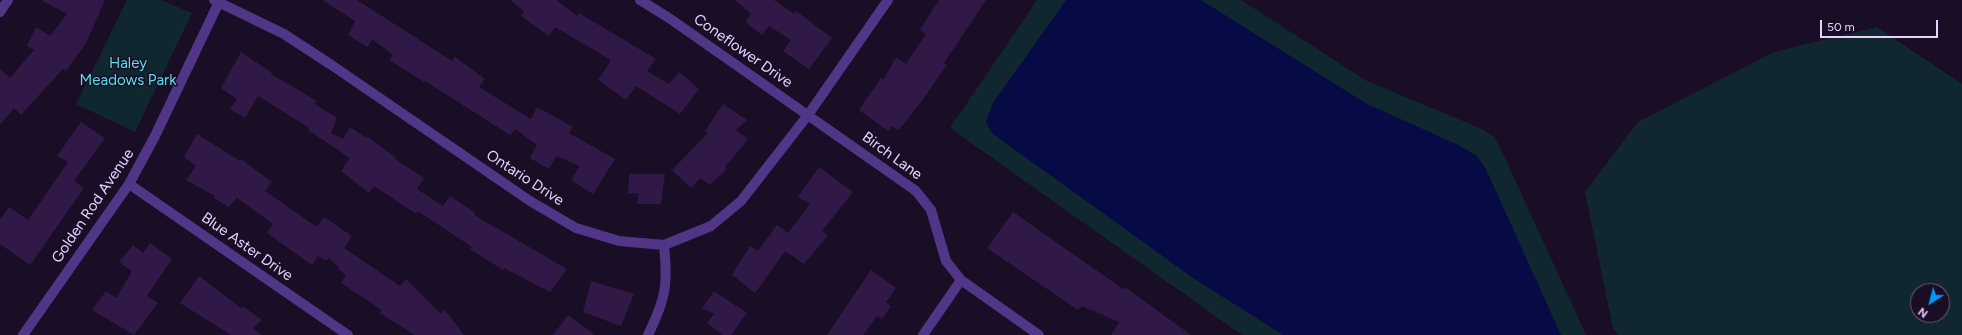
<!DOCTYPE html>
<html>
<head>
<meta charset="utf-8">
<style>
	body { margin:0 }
	#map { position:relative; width:1962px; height:335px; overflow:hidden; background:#190e25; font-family:Figtree,sans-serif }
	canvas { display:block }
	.north { position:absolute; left:1910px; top:283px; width:40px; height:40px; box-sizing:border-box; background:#190e25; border:1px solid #6b5c7c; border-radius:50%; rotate:216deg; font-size:11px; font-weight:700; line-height:16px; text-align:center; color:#e5d2ff }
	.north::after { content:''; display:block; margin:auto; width:14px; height:18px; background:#0098fd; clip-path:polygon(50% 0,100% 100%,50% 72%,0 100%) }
	.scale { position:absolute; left:1820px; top:20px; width:118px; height:18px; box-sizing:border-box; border:2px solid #e5d2ff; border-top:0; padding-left:5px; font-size:12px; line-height:14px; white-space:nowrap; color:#e5d2ff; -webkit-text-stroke:3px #190e25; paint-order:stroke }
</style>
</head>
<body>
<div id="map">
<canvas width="1962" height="335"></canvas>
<div class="north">N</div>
<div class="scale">50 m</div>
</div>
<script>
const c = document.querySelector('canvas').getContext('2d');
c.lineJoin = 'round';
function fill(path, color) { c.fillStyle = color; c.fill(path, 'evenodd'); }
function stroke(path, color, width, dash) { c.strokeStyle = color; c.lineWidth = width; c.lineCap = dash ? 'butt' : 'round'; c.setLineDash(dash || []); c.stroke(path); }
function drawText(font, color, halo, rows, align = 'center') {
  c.font = font + ' Figtree,sans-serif'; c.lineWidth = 3; c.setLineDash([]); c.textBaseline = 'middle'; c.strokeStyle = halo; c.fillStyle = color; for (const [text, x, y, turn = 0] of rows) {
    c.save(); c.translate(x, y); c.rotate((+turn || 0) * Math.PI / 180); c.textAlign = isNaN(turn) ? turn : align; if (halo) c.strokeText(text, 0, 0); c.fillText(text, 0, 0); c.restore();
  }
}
fill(new Path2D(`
	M127 0H161L192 13 135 132 76 104Z
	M1037 0H1241L1367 81 1482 129 1494 137 1500 147 1586 335H1242L950 128Z
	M1877 27 1962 84V335H1619L1613 328 1585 192 1638 122 1774 52ZM1918 291H1942V315H1918Z`), '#102730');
fill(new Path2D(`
	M1066 0H1201L1367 104 1456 144 1476 155 1486 169 1561 335H1283L1193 278 1011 147 992 133 986 122 993 103Z`), '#070b45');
fill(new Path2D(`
	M41 0H105L86 43 66 71 63 69 21 115 14 108 0 125V69L10 78 34 50 27 46 36 27 50 36 67 14Z
	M322 0H357L452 61 455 57 485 79 479 87 531 119 537 107 573 127 569 133 615 159 593 194 571 180 580 166 556 156 549 169 530 158 537 145 515 129 510 135 425 81 424 82 389 60 393 55 372 39 368 47 348 35 355 21Z
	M510 0H556L577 16 579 13 656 59 647 71 669 84 679 72 699 89 680 114 636 86 626 100 598 80 611 60 555 27 549 36 521 16 524 11Z
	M735 0H774L794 14 796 11 832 38 809 69 783 51 791 40 769 26 762 35 745 22 751 14Z
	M939 0H986L944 63 947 65 924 98 899 130 892 126 888 131 859 110 881 78 883 80 896 58 906 64 926 34 920 30Z
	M241 52 272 73 271 74 317 101 315 104 337 118 331 133 343 139 350 127 366 138 367 136 396 158 395 159 424 178 417 189 443 206 450 196 475 213 474 215 567 269 550 292 504 268 503 270 470 249 472 247 418 211 416 214 374 186 369 193 341 171 350 158 308 130 309 128 258 96 245 118 230 109 237 99 221 88Z
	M723 104 747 120 736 130 748 139 725 167 727 169 710 185 700 178 691 188 672 170 708 133 705 131Z
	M81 122 105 138 74 181 84 188 30 265 0 244V220L9 207 28 220 68 162 57 156Z
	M197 134 240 161 241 159 272 182 265 191 317 227 324 217 352 236 344 248 400 286 406 279 441 314 445 310 464 335H415L379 313 382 310 341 283 346 275 338 269 339 268 329 258 326 261 318 256 312 265 267 233 273 224 237 198 229 207 214 198 215 196 186 180 196 166 184 157Z
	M819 167 853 192 822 231 828 235 804 264 785 251 755 293 732 275 750 246 758 251 777 225 788 233 810 204 798 197Z
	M629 174H665L661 204H637L639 193 628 194Z
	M1013 212 1123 289 1125 287 1191 335H1111L1119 322 1082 306 1078 310 987 248Z
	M150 243 172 259 147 296 158 303 134 335 92 310 106 291 116 298 132 271 119 262 133 245 143 253Z
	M871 270 896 288 886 302 891 306 882 319 877 316 863 335H827Z
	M199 276 241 308 242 306 262 320 253 328 262 335H231L180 303Z
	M591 281 634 294 621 326 583 312Z
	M714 291 747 313 731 335H723L707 323 714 314 702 308Z
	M568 315 595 335H553Z`), '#301947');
stroke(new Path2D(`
	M214 0 284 34 333 66 530 201 576 228 619 241 664 245 711 226 741 201 808 115 888 0
	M640 0 669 18 916 191 931 210 946 261 961 280 1039 335
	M0 12 8 0
	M129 184 348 335
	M23 335 129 184 155 136 219 2
	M648 335C666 298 668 285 664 245
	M923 335 961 280`), '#513687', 10);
drawText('15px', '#e5d2ff', '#190e25', [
	["Coneflower Drive",743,51,35],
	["Birch Lane",892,156,36],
	["Ontario Drive",525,178,33],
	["Golden Rod Avenue",93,206,-56],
	["Blue Aster Drive",247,247,35]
]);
drawText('15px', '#58dee5', '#190e25', [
	["Haley",128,64],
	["Meadows Park",128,81]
]);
</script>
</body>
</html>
